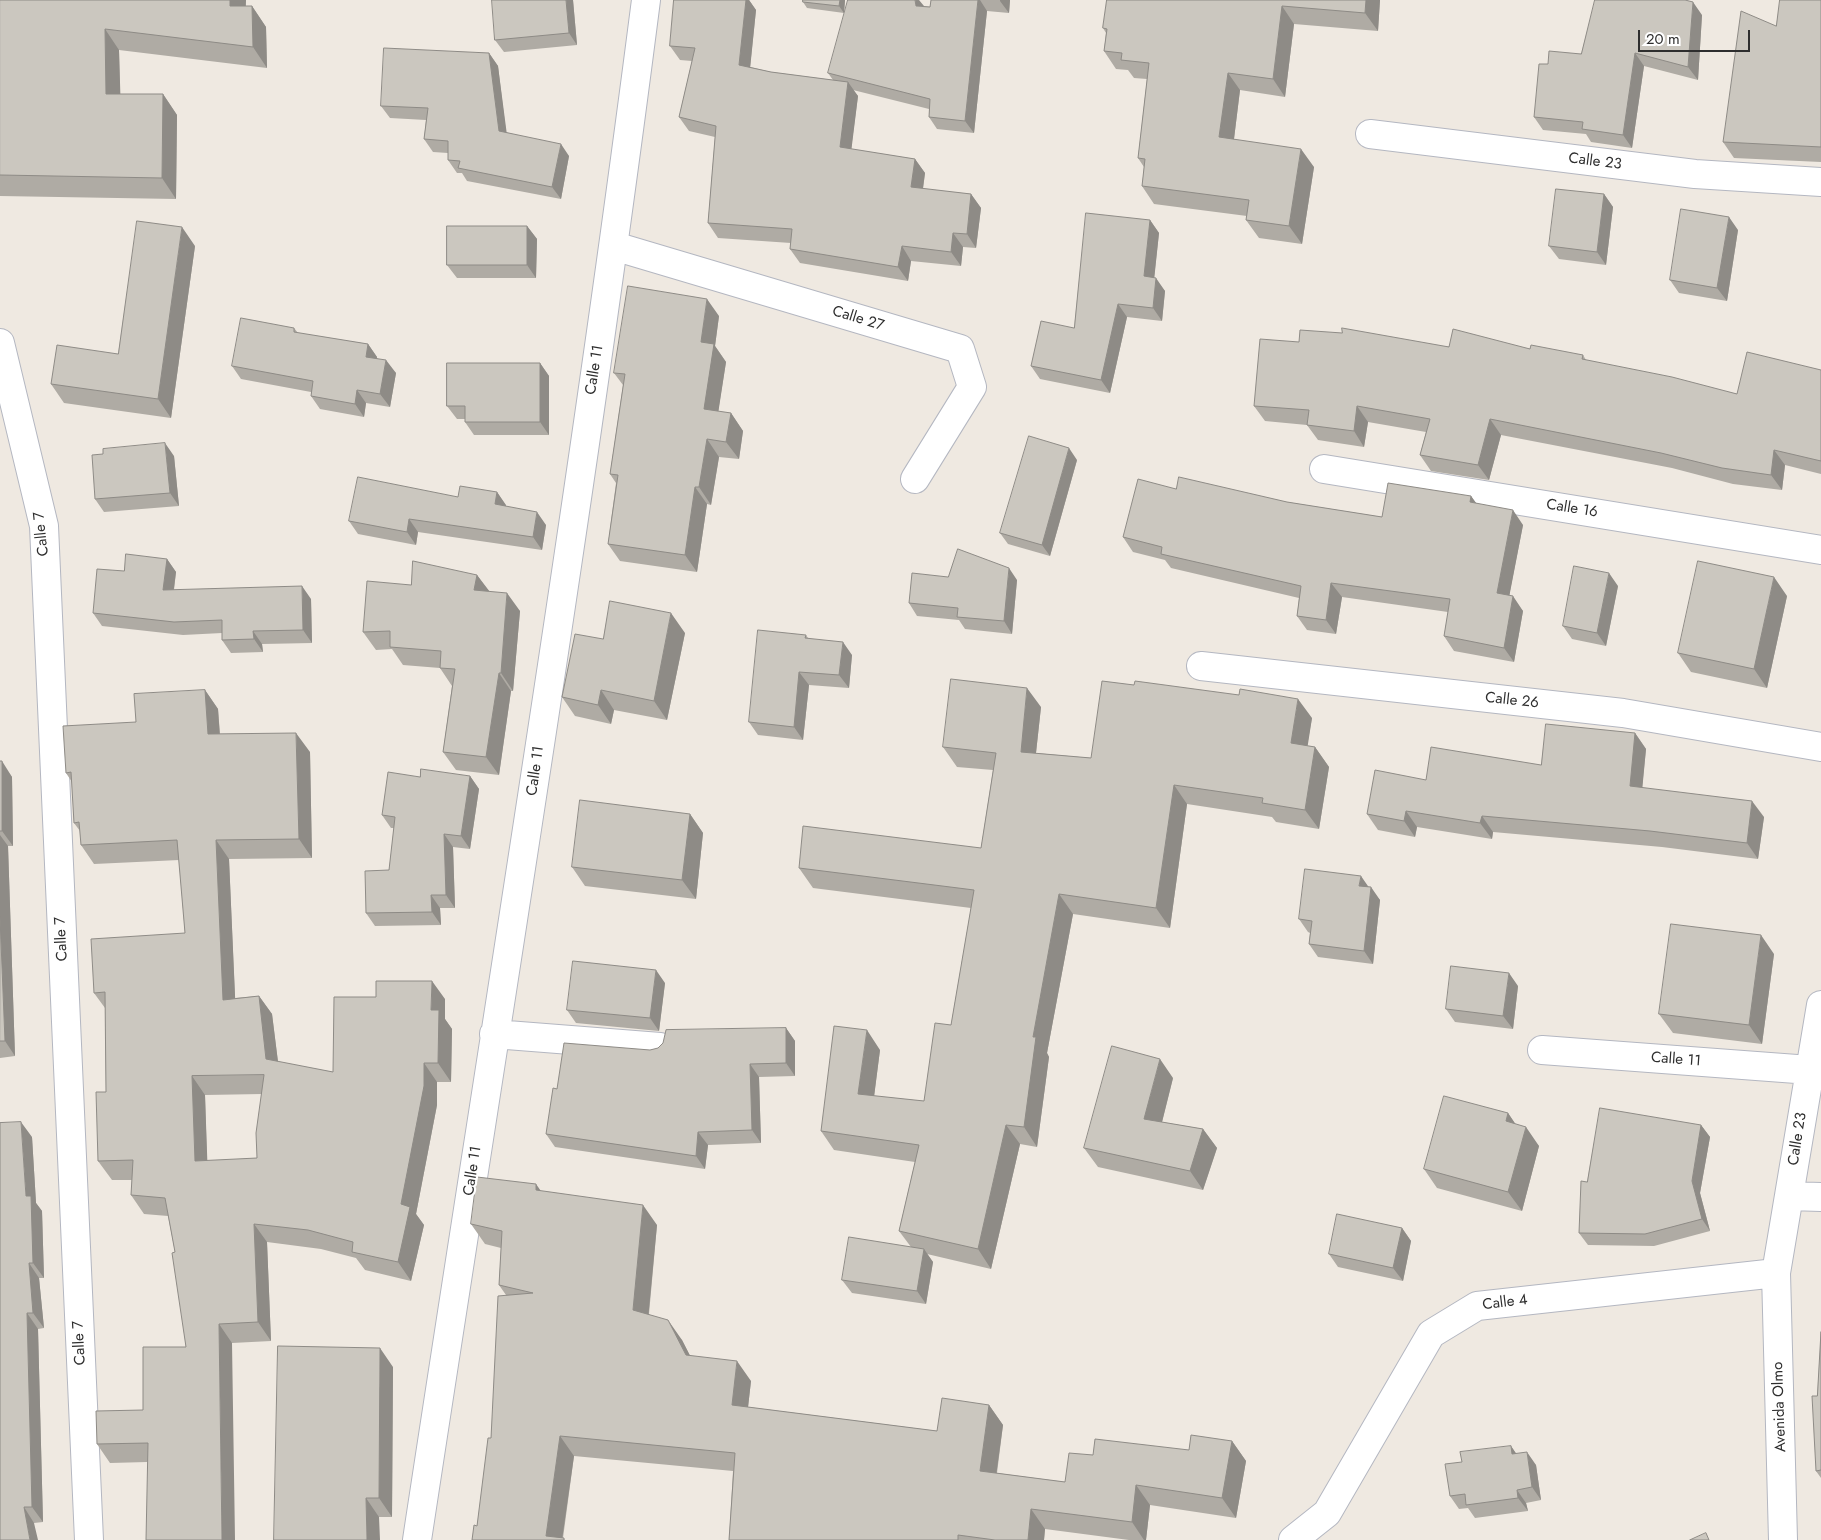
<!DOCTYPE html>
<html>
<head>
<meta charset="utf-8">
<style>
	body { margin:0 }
	#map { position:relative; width:1821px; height:1540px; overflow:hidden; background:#efe9e1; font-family:Jost,sans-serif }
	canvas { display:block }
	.scale { position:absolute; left:1638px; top:30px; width:112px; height:22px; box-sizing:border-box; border:2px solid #2e2e2e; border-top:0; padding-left:6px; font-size:15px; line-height:18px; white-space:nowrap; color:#2e2e2e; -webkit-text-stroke:4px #fff; paint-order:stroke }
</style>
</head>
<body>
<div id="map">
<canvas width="1821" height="1540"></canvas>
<div class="scale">20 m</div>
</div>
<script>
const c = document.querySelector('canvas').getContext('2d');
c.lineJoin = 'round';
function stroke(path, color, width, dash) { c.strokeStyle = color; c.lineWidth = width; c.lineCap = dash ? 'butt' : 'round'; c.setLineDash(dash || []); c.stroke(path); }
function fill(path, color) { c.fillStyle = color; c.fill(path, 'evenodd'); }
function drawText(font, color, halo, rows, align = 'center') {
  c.font = font + ' Jost,sans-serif'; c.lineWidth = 4.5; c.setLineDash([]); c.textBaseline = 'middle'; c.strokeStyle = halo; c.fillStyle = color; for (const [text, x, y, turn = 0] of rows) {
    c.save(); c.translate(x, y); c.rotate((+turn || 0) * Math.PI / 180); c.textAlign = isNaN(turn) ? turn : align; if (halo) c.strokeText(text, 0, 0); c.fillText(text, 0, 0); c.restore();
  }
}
const minor = new Path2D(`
	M1370 134 1695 174 1821 182
	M614 246 960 349 972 387 915 479
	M0 343 44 526 89 1540
	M1324 469 1821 550
	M1201 666 1623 713 1821 747
	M494 1034 660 1047
	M1542 1050 1810 1070
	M1789 1196 1821 1197
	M417 1540C495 1027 580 515 646 0
	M1293 1540 1327 1513 1431 1334 1477 1306 1776 1273
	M1783 1540 1776 1273 1821 1005`);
stroke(minor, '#b4b7c1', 30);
stroke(minor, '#fff', 28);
fill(new Path2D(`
	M0 0H246V6H252L266 27 267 68 119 50 120 94H163L177 115 176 199 0 196Z
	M573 0 577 45 504 52 495 40Z
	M674 0H749L756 10 750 67 771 72 833 80 828 73 924 6 930 7 931 0H1010L1009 13 987 11 974 133 937 129 929 117V109L853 90 858 96 851 149 915 159 925 173 923 189 971 194 981 208 976 248 963 247 961 266 911 261 908 281 800 263 790 249 791 243 718 238 708 223 715 137 689 131 679 117 692 61 680 60 670 46Z
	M845 0 844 13 807 8 803 2Z
	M1107 0H1380L1378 31 1294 24 1285 97 1240 90 1234 139 1314 167 1302 244 1259 238 1246 220 1247 216 1154 204 1142 186 1144 167 1138 158 1147 79 1134 78 1128 70 1116 69 1104 51 1106 33 1103 28Z
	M1821 0V162L1734 158 1723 142 1776 26Z
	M1702 15 1698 80 1644 66 1632 148 1591 142 1586 134 1543 130 1534 117 1548 64Z
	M489 53 498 66 506 132 569 156 561 199 467 181 462 173H457L448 160V153L433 152 424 139 426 120 390 118 381 106Z
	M1604 194 1613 207 1606 265 1559 259 1549 246Z
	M1150 220 1159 233 1154 278 1165 291 1162 321 1127 317 1110 393 1040 379 1031 366 1074 328Z
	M527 226 537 239 536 278H457L447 265Z
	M1738 230 1727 301 1679 293 1670 280Z
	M195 246 171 418 64 403 51 384 118 354Z
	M719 316 715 346 726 362 718 412 731 413 743 431 739 459 719 457 711 505 707 504 697 572 620 561 608 544 616 483 610 474 623 385 614 373Z
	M294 328 298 333 368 344 377 357V358L396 373 390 407 366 403 364 417 320 409 311 396V392L241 379 232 366Z
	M1299 342 1530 349 1583 355 1586 360 1737 394 1821 370V474L1785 465 1782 490 1733 484 1672 468 1501 435 1489 480 1431 471 1420 455 1426 432 1368 422 1364 447 1318 440 1307 425 1265 421 1254 406Z
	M540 363 549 376V435H474L465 422V419H457L447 406Z
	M174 456 179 506 104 512 95 499Z
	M1077 460 1050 556 1008 544 1000 533Z
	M1176 489 1287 502 1382 517 1471 496 1476 503 1523 525 1509 596 1523 611 1514 662 1454 651 1444 636 1448 612 1342 597 1336 634 1307 630 1297 616 1299 598 1171 568 1165 560 1133 552 1123 537Z
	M497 492 506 506 546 525 542 550 418 532 416 545 358 534 349 521 458 497Z
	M167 559 176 572 174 590 311 599 312 643 262 644 263 652 231 653 222 640V633L183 635 102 626 93 613 124 571Z
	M477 575 489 592 520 611 513 691H511L499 775 456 770 443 752 452 686 440 668 403 665 392 649 376 650 363 632 411 585Z
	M948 577 1017 580 1012 634 965 629 959 620 917 616 909 603Z
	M1618 586 1606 646 1572 639 1563 626Z
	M1787 596 1767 688 1691 672 1678 653Z
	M685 633 667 720 614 710 611 724 575 716 562 697 603 639Z
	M806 635 808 638 852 655 849 688 809 685 803 740 758 735 749 722Z
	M205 690 218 709 220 734 310 752 312 858 229 859 235 998 259 996 272 1014 278 1062 333 1072 445 999V1019L452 1029 451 1082H437V1105L416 1214 424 1225 411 1281 365 1270 356 1258 321 1249 267 1242 271 1341 232 1343 147 1462 110 1463 97 1444 143 1410 186 1347 175 1252 168 1216 144 1214 131 1195 132 1180H112L98 1161 106 1092 105 1008 94 993 185 933 179 860 94 864 81 845 80 831 74 823 72 782 66 773 136 722ZM262 1094 257 1158 207 1161 205 1095Z
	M1041 707 1036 753 1091 758 1312 718 1307 746 1315 747 1329 767 1319 829 1276 822 1272 817 1187 804 1170 928 1073 914 1047 1053 1049 1057 1037 1147 1020 1144 991 1269 927 1254 933 1262 926 1304 852 1293 842 1280 911 1247 899 1231 915 1162 834 1150 821 1131 880 1050 874 1096 924 1101 951 1025 971 908 813 888 799 868 981 848 993 770 957 767 943 747Z
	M1635 733 1646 749 1642 788 1764 817 1758 859 1662 847 1493 832 1492 839 1417 827 1415 837 1378 830 1367 814 1426 780 1541 765Z
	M0 761 12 777 13 846H8L15 1056 0 1058Z
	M470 776 479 789 470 849 453 847 455 908H440L441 925 375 926 366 913 389 870 394 828H391L382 815 420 777Z
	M690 814 703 833 696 899 585 886 572 867Z
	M1368 887 1380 900 1373 964 1318 957 1309 944 1310 933 1308 932 1299 919Z
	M1774 954 1762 1044 1673 1033 1659 1014Z
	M665 983 659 1031 576 1023 567 1010Z
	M1518 986 1513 1029 1455 1022 1446 1009Z
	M786 1028 795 1041V1076L759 1077 761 1143 708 1145 705 1169 555 1147 546 1134 557 1089 650 1050Z
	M1173 1078 1162 1122 1203 1129 1217 1148 1203 1190 1098 1167 1084 1148Z
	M1508 1113 1515 1124 1539 1146 1522 1211 1437 1188 1424 1169Z
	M1701 1125 1710 1137 1700 1193 1710 1231 1654 1246 1588 1245 1579 1233 1587 1182Z
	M32 1137 36 1203 42 1211 44 1278H39L44 1328 38 1329 43 1522 34 1523 0 1540Z
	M541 1191 657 1225 649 1314 682 1340 690 1356 751 1381 748 1407 937 1431 989 1405 1003 1425 997 1473 1065 1482 1093 1455 1189 1450 1232 1441 1246 1461 1236 1518 1150 1505 1146 1540H1129L1045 1529 1044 1540H729L733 1471 574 1456 563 1538 565 1540H472L477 1526 491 1438 506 1295 499 1285 501 1248 485 1244 471 1224Z
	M1402 1228 1411 1241 1403 1281 1338 1267 1329 1254Z
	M1821 1332V1478L1816 1471Z
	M393 1367 392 1517H379L274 1540Z
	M1511 1446 1516 1454 1536 1465 1541 1500 1526 1503 1528 1511 1475 1518 1468 1508 1459 1509 1450 1496 1462 1462Z`), '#afaba4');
fill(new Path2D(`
	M230 0H246L244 27 230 6Z
	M566 0H573L577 45 569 33Z
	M746 0H749L756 10 749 79 739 65Z
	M840 0H845L844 13 839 6Z
	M915 0H919L924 6H916Z
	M978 0H980L987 11 974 133 965 121Z
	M1000 0H1010L1009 13 1000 1Z
	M1366 0H1380L1378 31 1365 13Z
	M1693 2 1702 15 1698 80 1688 67Z
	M252 6 266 27 267 68 253 47Z
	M1282 6 1294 24 1285 97 1273 79Z
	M105 29 119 50 121 115 106 94Z
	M489 53 498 66 508 143 499 131Z
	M1635 53 1644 66 1632 148 1623 135Z
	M1228 73 1240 90 1232 155 1219 137Z
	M848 82 858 96 850 161 840 147Z
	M163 94 177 115 176 199 162 178Z
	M561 144 569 156 561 199 552 187Z
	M1301 149 1314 167 1302 244 1289 226Z
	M915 159 925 173 921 202 911 187Z
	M971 194 981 208 976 248 967 234Z
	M1604 194 1613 207 1606 265 1597 252Z
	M1729 217 1738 230 1727 301 1717 288Z
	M1150 220 1159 233 1153 290 1144 276Z
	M527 226 537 239 536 278 527 265Z
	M182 227 195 246 171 418 158 399Z
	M953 233 963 247 961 266 951 252Z
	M902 246 911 261 908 281 898 267Z
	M1156 278 1165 291 1162 321 1153 308Z
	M707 299 719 316 715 346 726 362 716 427 704 409 701 342Z
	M1118 304 1127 317 1110 393 1101 380Z
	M368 344 377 357 375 370 366 357Z
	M386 360 396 373 390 407 380 394Z
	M540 363 549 376V435L540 422Z
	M357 390 366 403 364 417 355 404Z
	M1357 406 1368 422 1364 447 1354 431Z
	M731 413 743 431 739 459 726 442Z
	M1490 419 1501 435 1489 480 1478 465Z
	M707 439 719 457 711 505 699 487Z
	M165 443 174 456 179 506 170 493Z
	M1069 448 1077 460 1050 556 1042 545Z
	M1774 450 1785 465 1782 490 1771 475Z
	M695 487 707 504 697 572 685 555Z
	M497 492 506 505 504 517 495 504Z
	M1471 496 1481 510 1470 502Z
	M1513 510 1523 525 1507 608 1497 593Z
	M537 512 546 525 542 550 533 537Z
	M409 519 418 532 416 545 407 532Z
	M167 559 176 572 172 603 163 590Z
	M1009 568 1017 580 1012 634 1004 621Z
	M1609 573 1618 586 1606 646 1597 633Z
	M477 575 490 592 474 590Z
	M1774 577 1787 596 1767 688 1754 669Z
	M1331 583 1342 597 1336 634 1326 620Z
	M302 586 311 599 312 643 303 630Z
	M507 593 520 611 513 691 501 673Z
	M1513 596 1523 611 1514 662 1504 648Z
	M671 613 685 633 667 720 654 701Z
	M253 631 262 644 263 652 254 639Z
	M843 642 852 655 849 688 839 675Z
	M799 672 809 685 803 740 794 727Z
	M499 673 511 691 499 775 486 757Z
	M1027 688 1041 707 1034 771 1021 752Z
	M205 690 218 709 221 753 208 734Z
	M601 690 614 710 611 724 598 705Z
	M1298 699 1312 718 1305 763 1291 743Z
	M296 733 310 752 312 858 299 839Z
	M1635 733 1646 749 1641 802 1630 786Z
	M1315 747 1329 767 1319 829 1305 810Z
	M2 761 12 777 13 846 2 831Z
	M470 776 479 789 470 849 461 836Z
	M1174 785 1187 804 1170 928 1156 908Z
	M1752 801 1764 817 1758 859 1747 843Z
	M1406 811 1417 827 1415 837 1404 821Z
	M690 814 703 833 696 899 682 880Z
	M1482 816 1493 832 1492 839 1480 823Z
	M444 834 453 847 455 908 446 895Z
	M0 835 8 846 15 1056 5 1041 0 917Z
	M216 840 229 859 236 1018 223 1000Z
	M1361 876 1370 889 1359 886Z
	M1371 887 1380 900 1373 964 1364 951Z
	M1059 894 1073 914 1047 1053 1049 1057 1037 1147 1024 1127 1033 1037Z
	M431 895 440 908 441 925 432 912Z
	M1761 935 1774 954 1762 1044 1749 1025Z
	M656 970 665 983 659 1031 650 1018Z
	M1509 973 1518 986 1513 1029 1503 1016Z
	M432 981 445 999V1019L452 1029 451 1082 438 1063 431 1010Z
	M259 996 272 1014 280 1078 266 1059Z
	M786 1028 795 1041V1076L786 1063Z
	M867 1030 880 1050 872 1113 858 1094Z
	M1160 1059 1173 1078 1158 1138 1144 1119Z
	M424 1063 437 1082V1105L416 1214 424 1225 411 1281 398 1262 401 1204Z
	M750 1064 759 1077 761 1143 752 1130Z
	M192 1076 205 1095 208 1180 195 1161Z
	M1508 1113 1521 1132 1506 1121Z
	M21 1122 32 1137 36 1203 42 1211 44 1278 33 1263 26 1196Z
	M1006 1125 1020 1144 991 1269 978 1249Z
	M1701 1125 1710 1137 1700 1193 1710 1231 1702 1219 1692 1181Z
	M1526 1127 1539 1146 1522 1211 1508 1192Z
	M1203 1129 1217 1148 1203 1190 1190 1171Z
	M698 1132 708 1145 705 1169 696 1156Z
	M536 1184 550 1204 536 1190Z
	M643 1205 657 1225 647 1330 633 1310Z
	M254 1224 267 1242 271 1341 258 1322Z
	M1402 1228 1411 1241 1403 1281 1393 1268Z
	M924 1249 933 1262 926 1304 917 1291Z
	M29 1263 39 1278 44 1328 33 1313Z
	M27 1313 38 1329 43 1522 32 1507Z
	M668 1320 682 1340 700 1375 686 1355Z
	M219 1324 232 1343 235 1540H222Z
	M380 1348 393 1367 392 1517 379 1498Z
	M737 1361 751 1381 746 1425 732 1405Z
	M989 1405 1003 1425 994 1491 980 1471Z
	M560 1436 574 1456 562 1540 546 1536Z
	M1232 1441 1246 1461 1236 1518 1222 1498Z
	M1511 1446 1520 1459 1512 1454Z
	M1527 1452 1536 1465 1541 1500 1532 1487Z
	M1136 1485 1150 1505 1146 1540H1144L1132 1522Z
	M1517 1490 1526 1503 1528 1511 1518 1498Z
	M366 1498 379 1517 380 1540H367Z
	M24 1507 34 1523 38 1540H30Z
	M1031 1509 1045 1529 1044 1540H1028Z`), '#8e8b86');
const building = new Path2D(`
	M0 0H230V6H252L253 47 105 29 106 94H163L162 178 0 175Z
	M492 0H566L569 33 495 40Z
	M674 0H746L739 65 771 72 848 82 840 147 915 159 911 187 971 194 967 234 953 233 951 252 902 246 898 267 790 249 792 229 708 223 716 126 679 117 695 48 670 46Z
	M803 0H840L839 6 803 2Z
	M848 0H915L916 6 930 7 931 0H978L965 121 929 117 930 99 828 73Z
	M1107 0H1366L1365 13 1282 6 1273 79 1228 73 1219 137 1301 149 1289 226 1246 220 1249 200 1142 186 1145 159 1138 158 1149 63 1121 60 1122 53 1104 51 1107 29 1103 28Z
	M1595 0H1685L1693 2 1688 67 1635 53 1623 135 1582 129 1583 122 1534 117 1539 64H1548L1549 51 1581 54Z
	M1780 0H1821V147L1723 142 1741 11 1776 26Z
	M384 48 489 53 499 131 561 144 552 187 458 168 460 161 448 160V141L424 139 428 108 381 106Z
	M1556 189 1604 194 1597 252 1549 246Z
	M1681 209 1729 217 1717 288 1670 280Z
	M1086 213 1150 220 1144 276 1156 278 1153 308 1118 304 1101 380 1031 366 1041 321 1074 328Z
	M137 221 182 227 158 399 51 384 57 345 118 354Z
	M447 226H527V265H447Z
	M628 286 707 299 701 342 714 344 704 409 731 413 726 442 707 439 699 487H695L685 555 608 544 618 475 610 474 625 374 614 373Z
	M241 318 294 328V332L368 344 366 357 386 360 380 394 357 390 355 404 311 396 313 381 232 366Z
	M1342 328 1449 347 1453 329 1530 349 1531 345 1583 355 1582 359 1672 377 1737 394 1747 352 1821 370V461L1774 450 1771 475 1722 468 1661 453 1490 419 1478 465 1420 455 1430 419 1357 406 1354 431 1307 425 1309 410 1254 406 1260 339 1299 342 1300 330 1342 333Z
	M447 363H540V422H465V406H447Z
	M1029 436 1069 448 1042 545 1000 533Z
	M165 443 170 493 95 499 92 455 103 454V449Z
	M358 477 458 497 460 486 497 492 495 504 537 512 533 537 409 519 407 532 349 521Z
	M1179 477 1287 502 1382 517 1388 483 1471 496 1470 502 1513 510 1497 593 1513 596 1504 648 1444 636 1450 599 1331 583 1326 620 1297 616 1301 586 1161 554 1162 547 1123 537 1138 479 1176 489Z
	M958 549 1009 568 1004 621 957 617 958 608 909 603 912 573 948 577Z
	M126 554 167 559 163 590 302 586 303 630 253 631 254 639 222 640V620L174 622 93 613 97 569 124 571Z
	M413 561 477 575 474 590 507 593 501 673H499L486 757 443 752 455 669 440 668 441 651 390 647V631L363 632 367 581 411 585Z
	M1698 561 1774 577 1754 669 1678 653Z
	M1574 566 1609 573 1597 633 1563 626Z
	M610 601 671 613 654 701 601 690 598 705 562 697 575 634 603 639Z
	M758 630 806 635 805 638 843 642 839 675 799 672 794 727 749 722Z
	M951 679 1027 688 1021 752 1091 758 1102 681 1134 685 1135 681 1239 695 1240 689 1298 699 1291 743 1315 747 1305 810 1262 803 1263 798 1174 785 1156 908 1059 894 1033 1037H1036L1024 1127 1006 1125 978 1249 899 1231 919 1145 821 1131 834 1026 867 1030 858 1094 924 1101 935 1023 951 1025 974 890 799 868 803 826 981 848 996 753 943 747Z
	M205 690 208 734 296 733 299 839 216 840 223 1000 259 996 266 1059 333 1072 334 997H376V981H432L431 1010H439L438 1063H424V1086L401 1204 410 1207 398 1262 352 1252 353 1242 308 1230 254 1224 258 1322 219 1324 222 1540H146L148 1443 97 1444 96 1411 143 1410V1347H186L172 1253 175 1252 165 1198 131 1195 133 1160 98 1161 96 1092H106L105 992 94 993 91 939 185 933 177 840 81 845 79 822 74 823 71 772 66 773 63 726 136 722 134 694ZM264 1075 256 1133 257 1158 195 1161 192 1076Z
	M1546 724 1635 733 1630 786 1752 801 1747 843 1650 831 1482 816 1480 823 1406 811 1404 821 1367 814 1375 770 1426 780 1431 747 1541 765Z
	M0 761H2V831H0Z
	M421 769 470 776 461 836 444 834 446 895H431L432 912 366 913 365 871 389 870 395 817 382 815 388 772 420 777Z
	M580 800 690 814 682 880 572 867Z
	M1305 869 1361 876 1359 886 1371 887 1364 951 1309 944 1312 921 1299 919Z
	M0 917 5 1041H0Z
	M1671 924 1761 935 1749 1025 1659 1014Z
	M573 961 656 970 650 1018 567 1010Z
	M1451 966 1509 973 1503 1016 1446 1009Z
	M786 1028V1063L750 1064 752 1130 698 1132 696 1156 546 1134 553 1088 557 1089 564 1043 650 1050 658 1048 663 1043 666 1030Z
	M1112 1046 1160 1059 1144 1119 1203 1129 1190 1171 1084 1148Z
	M1444 1096 1508 1113 1506 1121 1526 1127 1508 1192 1424 1169Z
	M1600 1108 1701 1125 1692 1181 1702 1219 1645 1234 1579 1233 1581 1181 1587 1182Z
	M21 1122 26 1196H31L33 1263H29L33 1313H27L32 1507H24L30 1540H0V1123Z
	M477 1177 536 1184V1190L643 1205 633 1310 668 1320 686 1355 737 1361 732 1405 937 1431 942 1398 989 1405 980 1471 1065 1482 1069 1453 1093 1455 1095 1439 1189 1450 1191 1435 1232 1441 1222 1498 1136 1485 1132 1522 1031 1509 1028 1540H995L958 1535V1540H729L735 1453 560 1436 546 1536 564 1538V1540H472L474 1525 477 1526 488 1438H491L498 1296 533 1293 499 1285 502 1231 471 1224Z
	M1337 1214 1402 1228 1393 1268 1329 1254Z
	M849 1237 924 1249 917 1291 842 1280Z
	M1821 1332V1470L1816 1471 1812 1396H1817Z
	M278 1346 380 1348 379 1498H366L367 1540H274Z
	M1511 1446 1512 1454 1527 1452 1532 1487 1517 1490 1518 1498 1466 1505 1465 1494 1450 1496 1445 1464 1462 1462 1460 1452Z
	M1706 1533 1709 1540H1690Z`);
fill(building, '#cbc7bf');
stroke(building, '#8e8b86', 1);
drawText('15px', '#2e2e2e', '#fff', [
	["Calle 23",1595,162,7],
	["Calle 27",858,319,17],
	["Calle 11",595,370,-81],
	["Calle 16",1572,509,9],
	["Calle 7",42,534,-96],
	["Calle 26",1512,701,6],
	["Calle 11",536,771,-82],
	["Calle 7",62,939,-93],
	["Calle 11",1676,1060,4],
	["Calle 23",1798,1139,-81],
	["Calle 11",473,1171,-81],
	["Calle 4",1505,1303,-7],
	["Calle 7",80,1343,-93],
	["Avenida Olmo",1780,1407,-92]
]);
</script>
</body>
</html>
